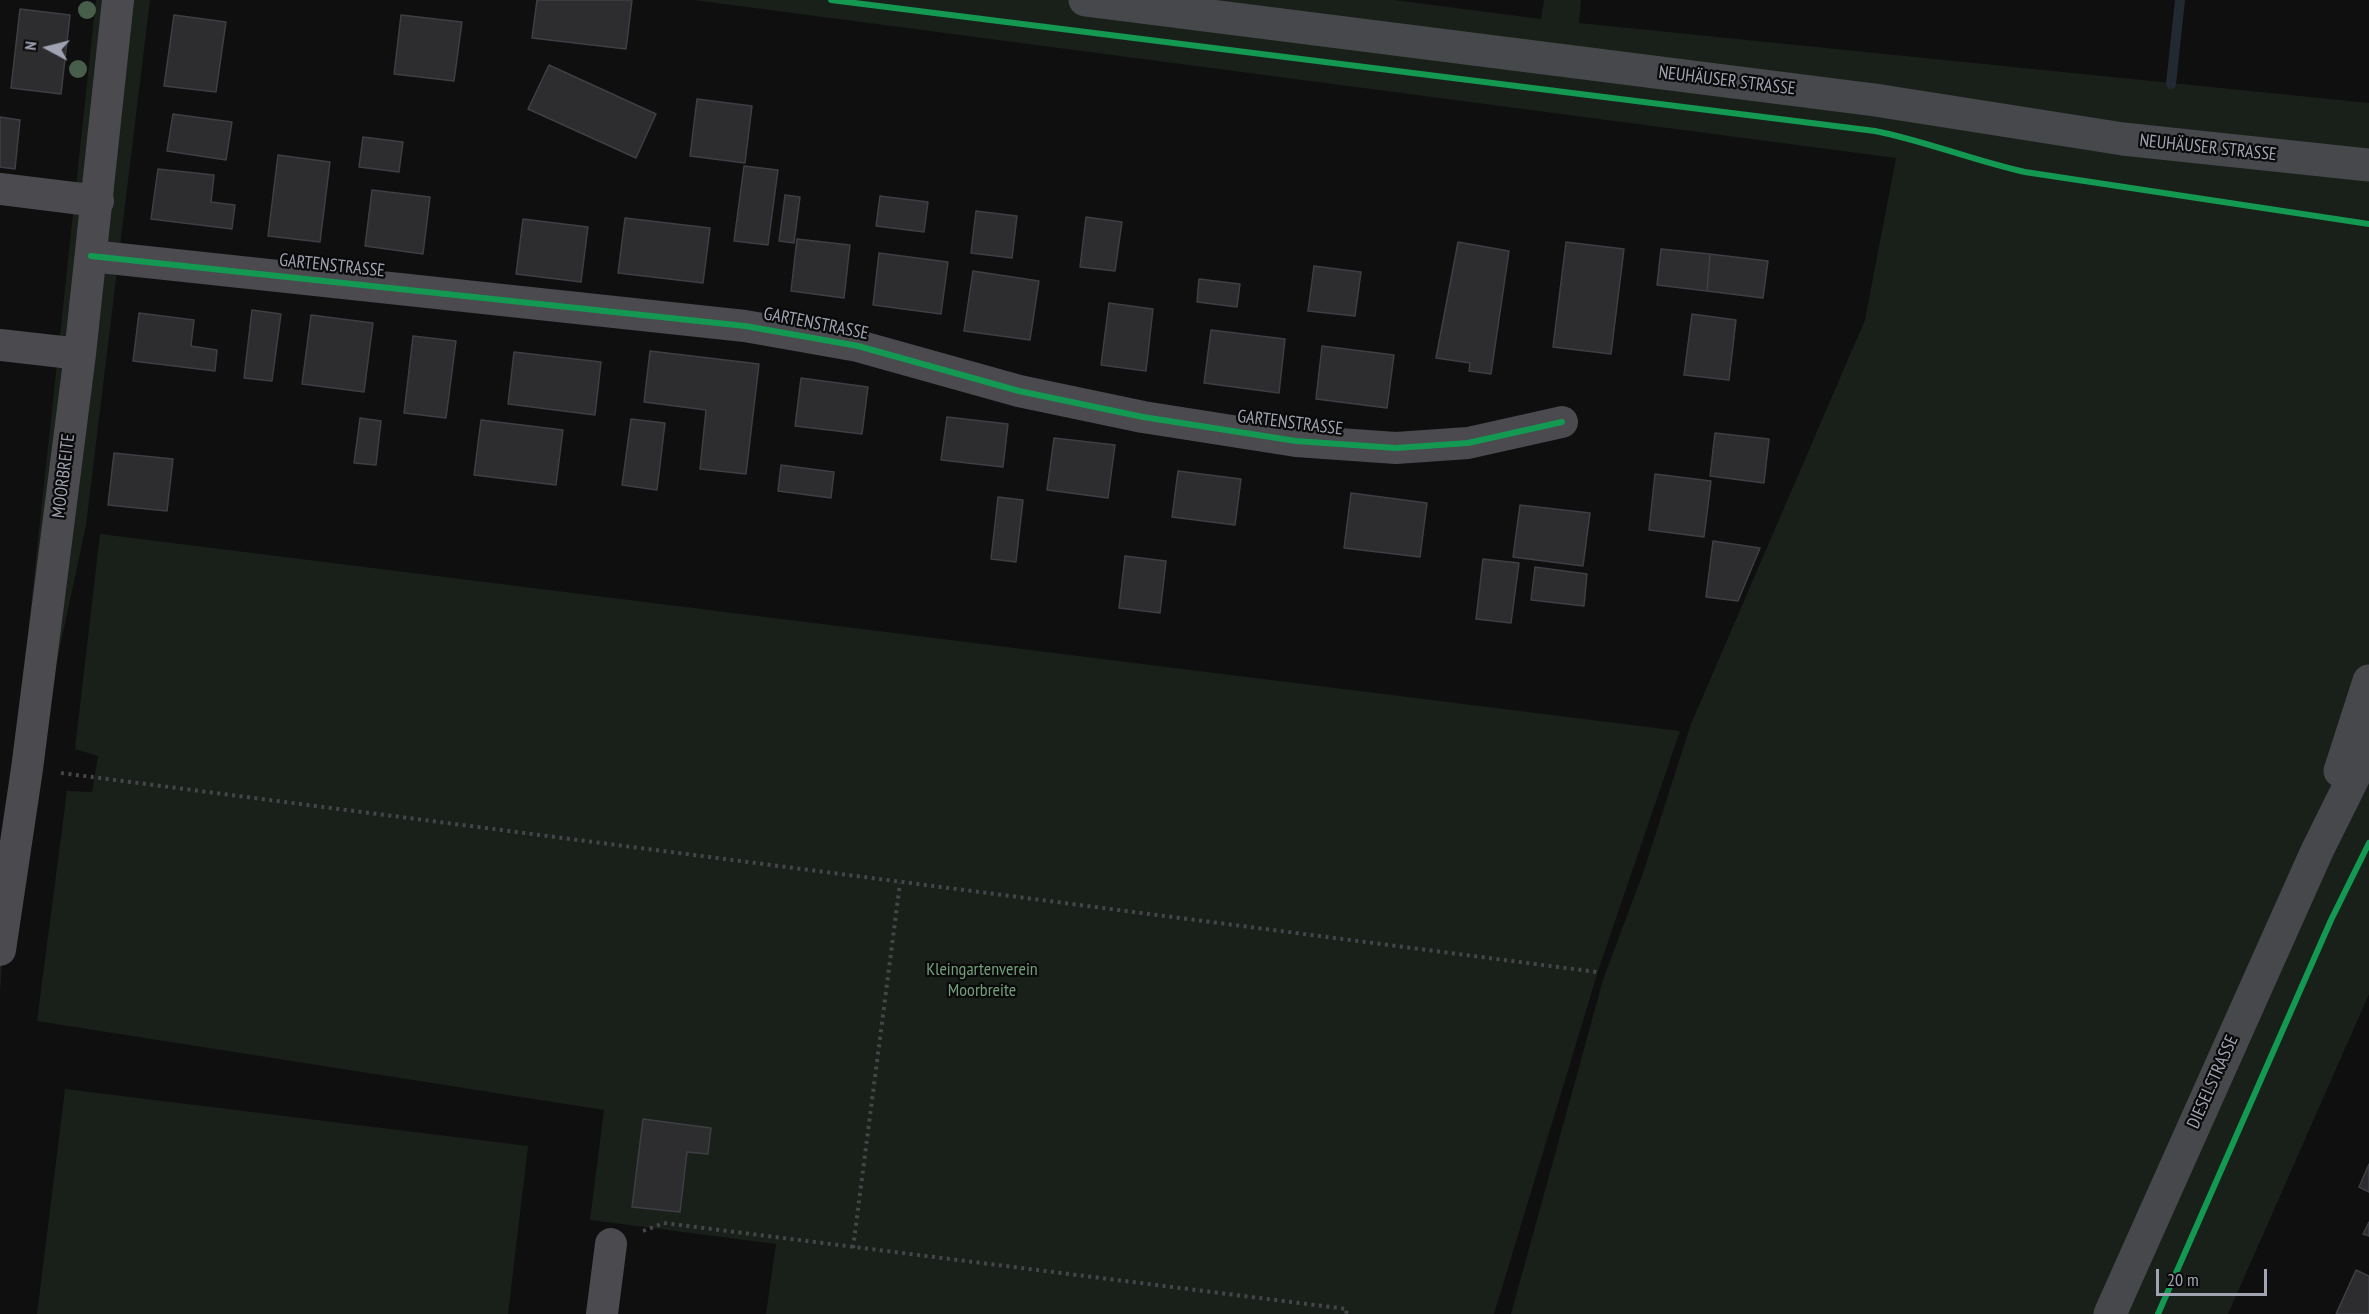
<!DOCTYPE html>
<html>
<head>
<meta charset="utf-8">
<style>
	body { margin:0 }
	#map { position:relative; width:2369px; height:1314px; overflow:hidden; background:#0f0f10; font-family:"PT Sans Narrow",sans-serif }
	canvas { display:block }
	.north { position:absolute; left:18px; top:18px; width:60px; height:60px; -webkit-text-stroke:4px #0a0a0b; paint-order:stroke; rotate:277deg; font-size:16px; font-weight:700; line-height:24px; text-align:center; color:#9fa3b2 }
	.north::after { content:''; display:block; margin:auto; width:21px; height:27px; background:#9fa3b2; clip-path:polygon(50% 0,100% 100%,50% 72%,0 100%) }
	.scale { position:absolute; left:2156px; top:1269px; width:111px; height:27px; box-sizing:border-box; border:3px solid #9fa3b2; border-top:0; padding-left:8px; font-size:18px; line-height:21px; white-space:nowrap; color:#9fa3b2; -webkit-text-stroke:4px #0a0a0b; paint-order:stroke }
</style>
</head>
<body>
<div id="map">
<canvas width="2369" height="1314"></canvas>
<div class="north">N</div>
<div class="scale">20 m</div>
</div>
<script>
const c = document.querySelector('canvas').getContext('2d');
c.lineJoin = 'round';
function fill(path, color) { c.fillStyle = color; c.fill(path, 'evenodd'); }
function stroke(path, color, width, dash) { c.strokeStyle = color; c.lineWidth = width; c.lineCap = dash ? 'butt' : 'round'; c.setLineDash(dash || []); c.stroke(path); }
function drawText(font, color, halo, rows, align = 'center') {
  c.font = font + ' "PT Sans Narrow",sans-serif'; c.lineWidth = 4.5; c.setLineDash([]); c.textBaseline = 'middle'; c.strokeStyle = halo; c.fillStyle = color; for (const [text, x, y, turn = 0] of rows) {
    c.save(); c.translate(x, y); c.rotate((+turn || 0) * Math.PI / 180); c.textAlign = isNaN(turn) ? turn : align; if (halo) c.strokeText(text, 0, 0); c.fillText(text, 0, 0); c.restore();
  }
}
fill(new Path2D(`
	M96 0H150L86 525 7 896 0 993V894Z
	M694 0H1394L1541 19 1544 0H1581L1579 23 2369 103V994L2228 1314H1511L1603 980 1643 873 1691 724 1865 320 1896 158Z
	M100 534 1680 731 1599 968 1494 1314H766L776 1244 590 1220 604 1110 37 1021 67 791 92 792 98 756 75 749Z
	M65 1089 528 1146 508 1314H37Z`), '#19201a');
stroke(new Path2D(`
	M2171 84 2180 0`), '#232931', 10);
const building = new Path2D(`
	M537 0H632L626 49 532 38Z
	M20 9 70 15 61 94 11 88Z
	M174 15 226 22 216 92 164 86Z
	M401 15 462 22 454 81 394 74Z
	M549 65 656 114 636 158 528 109Z
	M697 99 752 106 745 163 690 156Z
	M173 114 232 122 226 160 167 151Z
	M0 117 20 120 15 169 0 167Z
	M363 137 403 142 399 172 359 167Z
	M278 155 330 162 320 242 268 236Z
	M744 166 778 170 768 245 734 241Z
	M158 169 214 175 211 202 235 205 232 229 151 219Z
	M372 190 430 197 423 254 365 246Z
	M785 195 800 197 794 243 779 241Z
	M880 196 928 202 924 232 876 226Z
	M976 211 1017 216 1012 258 971 253Z
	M1086 217 1122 222 1115 271 1080 267Z
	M625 218 710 228 703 283 618 273Z
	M523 219 588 227 581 282 516 274Z
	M797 239 850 245 844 298 791 291Z
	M1458 242 1509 251 1491 374 1469 371 1470 363 1436 358Z
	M1566 242 1624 249 1611 354 1553 347Z
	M1661 249 1710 254 1707 291 1657 285Z
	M879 253 948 262 941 314 873 305Z
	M1710 254 1768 261 1763 298 1707 291Z
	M1314 266 1361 272 1355 316 1308 311Z
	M973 271 1039 281 1030 340 964 331Z
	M1199 279 1240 284 1237 307 1197 302Z
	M1109 303 1153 309 1146 371 1101 365Z
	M252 310 281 314 272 381 244 378Z
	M139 313 194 320 191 346 217 350 215 371 133 361Z
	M1692 314 1736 320 1729 380 1684 375Z
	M311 315 373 323 364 392 302 384Z
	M1211 330 1285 339 1279 393 1204 383Z
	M413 336 456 341 446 418 404 413Z
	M1322 346 1394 355 1387 408 1316 399Z
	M650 351 759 364 746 474 700 469 706 410 644 402Z
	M514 352 601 362 595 415 508 404Z
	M801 378 868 387 862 434 795 426Z
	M947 417 1008 424 1003 467 941 460Z
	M360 418 381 421 376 465 354 463Z
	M631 419 665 423 657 490 622 485Z
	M481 420 563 430 556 485 474 475Z
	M1715 433 1769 439 1764 483 1710 476Z
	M1054 438 1115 445 1108 498 1047 490Z
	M114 453 173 459 167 511 108 505Z
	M781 465 834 472 831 498 778 491Z
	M1178 471 1241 479 1235 525 1172 517Z
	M1655 474 1711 481 1704 537 1649 530Z
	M1351 493 1427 503 1420 557 1344 548Z
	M998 497 1023 500 1016 562 991 559Z
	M1520 505 1590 513 1583 566 1513 557Z
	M1713 541 1760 548 1738 601 1706 597Z
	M1125 556 1166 561 1160 613 1119 608Z
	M1483 559 1519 563 1511 623 1476 619Z
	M1535 567 1587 574 1584 606 1531 600Z
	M643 1119 711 1128 708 1154 687 1152 680 1212 632 1207Z
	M2369 1164V1192L2359 1187Z
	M2369 1222V1236L2363 1234Z
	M2356 1270 2369 1276V1314H2336Z`);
fill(building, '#2d2d2f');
stroke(building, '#3e3f44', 1.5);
stroke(new Path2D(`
	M61 773 1597 972
	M643 1231 664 1223 1347 1309 1346 1314
	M853 1248 900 883`), '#45454a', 4, [3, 4.5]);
stroke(new Path2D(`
	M0 189 98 201
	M91 256 745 326 858 346 1019 391 1143 417 1296 441 1396 448 1468 443 1562 422
	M0 345 80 354
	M0 950 27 769 80 354 118 0
	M602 1314 611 1244`), '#4a4a4f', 32);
stroke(new Path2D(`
	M1085 0 1875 100 2123 139 2369 165
	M2340 771 2369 681
	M2110 1314 2317 851 2369 746`), '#47484c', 33);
stroke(new Path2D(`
	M831 0 1875 131C1926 141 1974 161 2025 172L2369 224
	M91 256 745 326 858 346 1019 391 1143 417 1296 441 1396 448 1468 443 1562 422
	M2158 1314 2331 920 2369 843`), '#139951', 6);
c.fillStyle = '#475e4a';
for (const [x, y] of [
	[87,10],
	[78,69]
]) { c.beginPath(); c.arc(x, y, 9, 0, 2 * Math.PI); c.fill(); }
drawText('18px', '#9fa3b2', '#0a0a0b', [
	["NEUHÄUSER STRASSE",1727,81,7],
	["NEUHÄUSER STRASSE",2208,148,6],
	["GARTENSTRASSE",332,266,6],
	["GARTENSTRASSE",816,324,11],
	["GARTENSTRASSE",1290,423,7],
	["MOORBREITE",64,476,-83],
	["DIESELSTRASSE",2213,1082,-66]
]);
drawText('18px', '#749f7a', '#0a0a0b', [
	["Kleingartenverein",982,970],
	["Moorbreite",982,991]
]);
</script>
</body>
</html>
